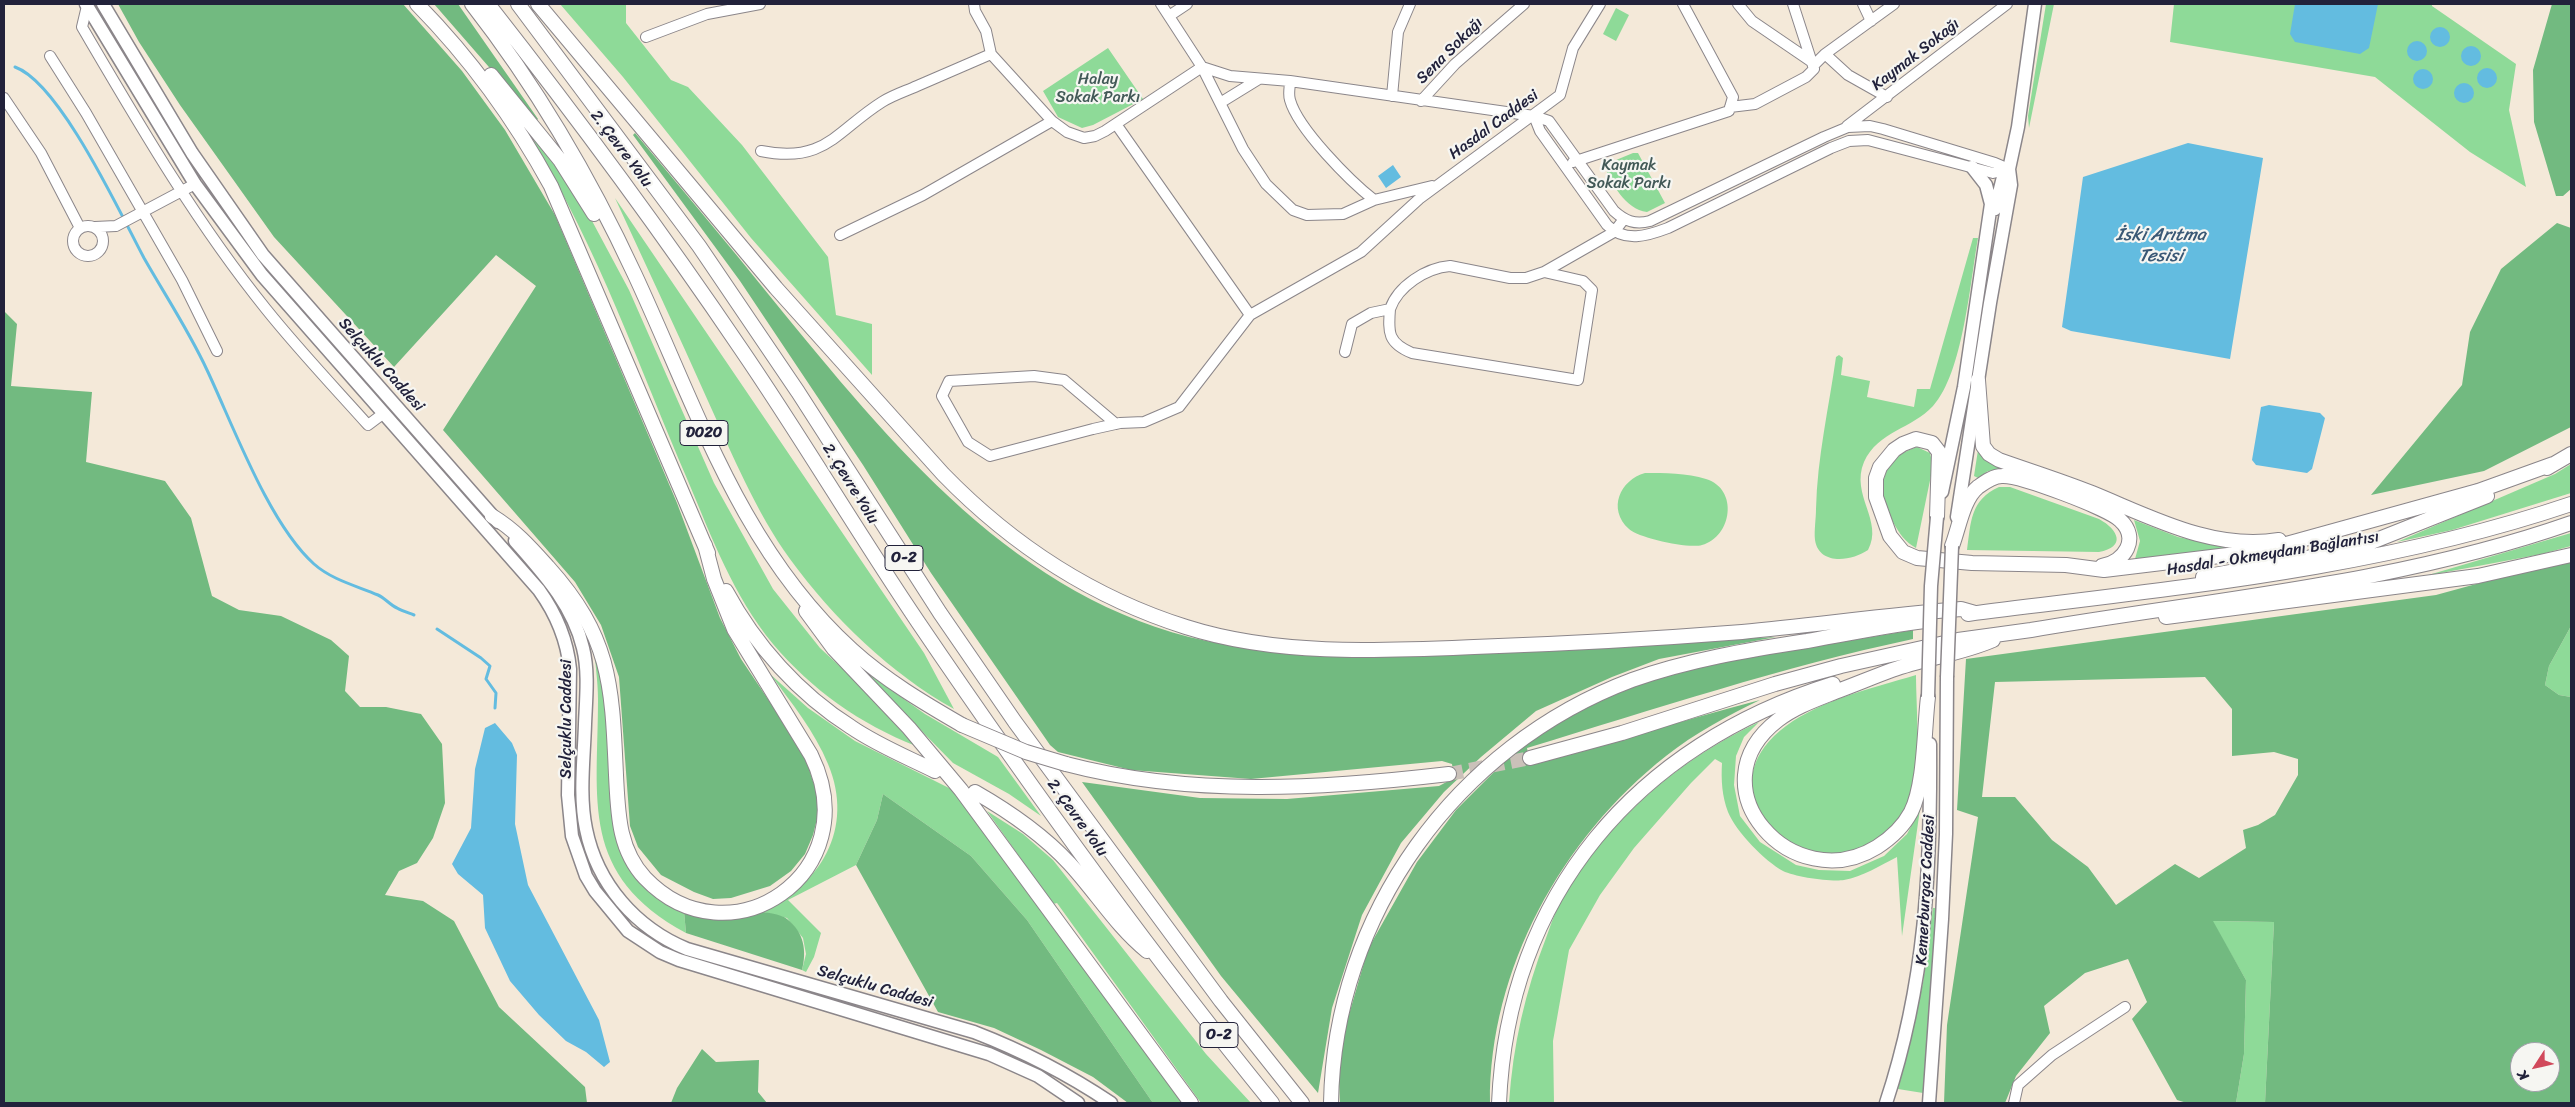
<!DOCTYPE html>
<html>
<head>
<meta charset="utf-8">
<style>
	body { margin:0 }
	#map { position:relative; width:2575px; height:1107px; overflow:hidden; background:#f4e9d9; font-family:Sriracha,sans-serif }
	canvas { display:block }
	.frame { position:absolute; inset:0; border:5px solid #22223b; pointer-events:none }
	.north { position:absolute; left:2510px; top:1042px; width:50px; height:50px; box-sizing:border-box; background:#f6f6f2; border:1px solid #a1a1a9; border-radius:50%; rotate:235deg; font-size:14px; font-weight:700; line-height:20px; text-align:center; color:#22223b }
	.north::after { content:''; display:block; margin:auto; width:18px; height:22px; background:#d1495b; clip-path:polygon(50% 0,100% 100%,50% 72%,0 100%) }
</style>
</head>
<body>
<div id="map">
<canvas width="2575" height="1107"></canvas>
<div class="frame"></div>
<div class="north">K</div>
</div>
<script>
const c = document.querySelector('canvas').getContext('2d');
c.lineJoin = 'round';
function fill(path, color) { c.fillStyle = color; c.fill(path, 'evenodd'); }
function stroke(path, color, width, dash) { c.strokeStyle = color; c.lineWidth = width; c.lineCap = dash ? 'butt' : 'round'; c.setLineDash(dash || []); c.stroke(path); }
function drawText(font, color, halo, rows, align = 'center') {
  c.font = font + ' Sriracha,sans-serif'; c.lineWidth = 4.5; c.setLineDash([]); c.textBaseline = 'middle'; c.strokeStyle = halo; c.fillStyle = color; for (const [text, x, y, turn = 0] of rows) {
    c.save(); c.translate(x, y); c.rotate((+turn || 0) * Math.PI / 180); c.textAlign = isNaN(turn) ? turn : align; if (halo) c.strokeText(text, 0, 0); c.fillText(text, 0, 0); c.restore();
  }
}
fill(new Path2D(`
	M560 4H626V23L671 80 688 87 742 145 828 257 836 315 872 324V375L751 238 623 77Z
	M2046 4H2054L2029 128 2028 116Z
	M2174 4H2432V6L2516 64 2509 110 2526 187 2470 152 2375 77 2170 42Z
	M1616 8 1629 15 1616 41 1603 34Z
	M1108 48 1143 99 1093 125 1082 128 1058 117 1043 91Z
	M537 139 591 219 629 290 714 483 773 589 820 648 857 682 917 744 916 746C860 724 812 690 773 644 733 595 712 538 688 481 639 367 598 248 533 142Z
	M1633 153H1638L1665 203 1647 212C1625 209 1612 184 1604 165Z
	M615 198 924 653 954 709C891 674 833 618 790 559 756 512 732 454 708 401 678 333 646 266 615 198Z
	M1973 238H1978C1970 283 1963 373 1933 406 1912 429 1878 431 1864 462 1850 495 1884 521 1868 550 1852 561 1819 566 1815 540 1814 530 1816 519 1816 509 1817 458 1829 407 1836 357L1839 355 1843 358 1841 375 1870 381 1867 397 1914 407 1917 389H1930Z
	M1917 447 1930 453 1933 466 1916 548C1905 542 1899 533 1893 522 1876 490 1879 459 1917 447Z
	M1978 450 2003 467V470L1988 471 1978 478 1974 476Z
	M2571 464V493L2452 530 2397 542 2555 474Z
	M1645 473C1664 473 1687 473 1706 479 1739 489 1732 537 1702 545 1688 549 1639 538 1629 529 1607 509 1620 480 1645 473Z
	M1999 487H2010L2099 519C2119 530 2126 547 2099 552L1967 550C1971 522 1970 500 1999 487Z
	M2134 520 2178 537 2228 548 2135 559 2140 541Z
	M2571 533V546L2542 554 2425 576Z
	M2571 626V697L2559 695 2545 685 2549 666Z
	M594 646 601 665 621 847 684 911 686 933C579 875 598 801 598 699 598 681 595 663 594 646Z
	M860 668 925 714 998 757 1041 816 1009 794 953 763Z
	M770 674 808 708 855 741 951 789 1054 921 1183 1103H1153L1027 920 971 856 883 794 877 820 856 865 788 900 821 933 814 957 806 972 802 970 806 954 803 938 787 918 759 911C821 887 855 828 828 764 815 732 791 702 770 674Z
	M1916 675C1916 706 1922 777 1911 803 1905 816 1897 823 1887 832 1808 901 1694 793 1786 726 1823 699 1873 688 1916 675Z
	M1759 722 1744 737 1736 756 1734 785 1740 816 1760 842 1796 865 1819 870 1850 871 1884 856 1907 834 1920 809 1902 936 1897 857C1881 865 1862 877 1844 880 1831 882 1795 877 1783 871 1765 861 1736 832 1728 812 1722 796 1721 780 1722 763L1715 759 1691 783 1634 848 1600 895 1569 950 1553 1041 1554 1103H1509C1513 1045 1525 992 1546 938 1551 925 1555 911 1562 899 1610 819 1676 761 1759 722Z
	M987 811 1023 834 1053 860 1206 1054 1251 1103H1201L1057 903 1053 904Z
	M1933 908H1936L1923 1093 1898 1089 1923 983Z
	M2212 921 2274 922 2265 1103H2236L2244 1054 2246 980Z`), '#8eda98');
fill(new Path2D(`
	M118 4H403L462 71 505 130 555 215 677 503 720 618 741 659 804 753 818 797V815L813 835 805 854 791 871 770 886 731 898 713 899 694 892 661 875 638 847 630 826 619 677 601 625 575 582 443 430 536 286 496 255 394 367 274 237 180 105 139 42Z
	M434 4H458L538 119 536 121Z
	M2552 4H2571V189L2563 196H2556L2534 122 2533 70Z
	M635 133C681 188 728 244 773 300 890 443 1017 601 1207 641 1270 654 1338 647 1403 646 1527 645 1651 644 1776 637L1659 659 1612 677 1536 711 1481 757 1444 792 1401 843 1362 915 1332 1008 1318 1093 1221 976 1082 782 1200 798 1287 799 1439 786 1454 778 1452 764 1442 761 1251 779 1131 770 1058 752 1050 745 931 573 863 465 740 281 633 135Z
	M2557 223 2571 228V427L2484 471 2371 495 2462 385 2470 332 2501 269Z
	M4 311 17 324 11 386 92 392 86 462 165 481 191 518 212 596 239 610 281 616 331 640 349 656 345 691 360 707H386L421 714 442 744 445 803 433 838 417 863 399 871 385 895 423 901 454 921 499 1007 585 1087 587 1103H4Z
	M2571 558V626L2549 666 2545 685 2559 695 2571 697V1103H2265L2274 922 2213 921 2246 980 2244 1054 2236 1103H2187L2177 1100 2132 1019 2147 1002 2128 959 2085 973 2044 1006 2050 1033 2016 1076 2005 1103H1944L1947 1025 1978 817 1957 810 1966 659 2436 595ZM2205 677 2232 709V756L2274 752 2298 759V775L2275 815 2258 825 2243 830 2246 848 2199 878 2175 864 2116 905 2088 867 2052 840 2015 797H1982L1995 682ZM2520 1052H2550V1082H2520Z
	M1913 630V639C1782 667 1655 709 1527 748L1530 764C1607 745 1683 720 1760 700 1727 716 1695 733 1666 756 1562 838 1489 969 1490 1103H1340L1339 1081 1343 1035 1368 949 1417 862 1456 810 1515 751 1545 731 1605 697 1657 677 1704 665Z
	M883 794 971 856 1027 920 1153 1103H1128L1093 1077 1041 1050 994 1028 938 1012 856 865 877 820Z
	M684 911C706 911 771 907 787 919 804 932 807 951 802 970L686 933Z
	M702 1049 716 1062 759 1060 758 1092 767 1103H671L677 1088Z`), '#72ba80');
fill(new Path2D(`
	M2295 4H2378L2369 48 2360 54 2295 42 2290 34Z
	M2430 37a10 10 0 1 1 20 0a10 10 0 1 1-20 0Z
	M2407 51a10 10 0 1 1 20 0a10 10 0 1 1-20 0Z
	M2461 56a10 10 0 1 1 20 0a10 10 0 1 1-20 0Z
	M2477 78a10 10 0 1 1 20 0a10 10 0 1 1-20 0Z
	M2413 79a10 10 0 1 1 20 0a10 10 0 1 1-20 0Z
	M2454 93a10 10 0 1 1 20 0a10 10 0 1 1-20 0Z
	M2188 143 2263 158 2230 359 2071 331 2062 327 2083 177Z
	M1393 165 1401 177 1386 188 1378 176Z
	M2269 405 2320 413 2325 418 2312 469 2307 473 2256 465 2252 460 2261 407Z
	M495 723 512 743 517 755 515 824 528 885 599 1020 610 1062 604 1067 586 1052 566 1041 539 1015 510 981 485 928 483 895 458 874 452 864 471 828 475 769 485 728Z`), '#63bce0');
stroke(new Path2D(`
	M15 67C60 83 120 213 144 258 165 295 189 331 207 370 233 425 269 524 314 564 332 580 357 586 378 595 385 598 390 605 397 608 402 611 409 613 414 615
	M437 629 481 658 490 666 486 679 496 693 495 708`), '#63bce0', 3);
stroke(new Path2D(`
	M1449 774 1530 758`), '#cac1b9', 14, [14, 7]);
const minor = new Path2D(`
	M85 4 87 6 82 27C139 124 195 221 266 309 298 349 334 387 368 425L384 413
	M974 4 975 11 986 31 991 54 1052 121 1067 132 1084 138 1095 136 1105 131 1202 67
	M1161 4 1202 67 1243 149 1266 184 1293 210 1307 215 1343 214 1374 200 1432 186
	M1738 4 1752 21 1815 64 1825 54 1894 4
	M1863 4 1871 21
	M1169 16 1187 4
	M646 37 707 14 760 4
	M1825 54 1848 75 1887 97
	M50 56 86 113 182 280 217 351
	M1202 67 1230 76 1290 81 1534 116 1549 121 1614 211C1625 221 1635 225 1650 221L1824 137 1848 127 1870 126 1883 129 1995 163 2009 169
	M1290 81C1290 87 1288 94 1290 100 1298 129 1350 181 1374 200
	M1392 96 1398 32 1410 4
	M4 98 41 153 80 228
	M1421 101 1455 64 1524 4
	M1220 103 1259 79
	M1730 107 1755 104 1806 77 1814 69 1793 4
	M1534 116 1540 131 1607 225C1625 243 1647 236 1668 228L1831 148 1849 141 1868 140 1993 173 2009 169
	M1116 124 1250 315
	M1847 126 2007 4
	M761 151C825 164 836 131 882 102 893 95 906 91 917 86 942 75 966 65 991 54
	M1573 162 1729 111 1733 97 1683 4
	M73 241a15 15 0 1 1 30 0a15 15 0 1 1-30 0Z
	M95 227 116 226 195 184
	M840 235 923 195 1052 121
	M1390 309C1388 333 1388 343 1412 353L1578 380 1592 290 1583 281 1544 272
	M1345 352 1352 324 1371 313 1390 309C1398 286 1426 268 1450 266L1510 278H1526L1544 272 1614 232 1624 219
	M1120 423 1116 424 1064 380 1034 376 949 381 942 396 968 442 990 456 1093 429 1120 423 1144 422 1179 407 1250 315 1361 252 1419 199 1560 95 1573 48 1600 4
	M2014 1103 2018 1085 2052 1055 2125 1007`);
const major = new Path2D(`
	M86 4 195 184 262 275 539 590C557 615 567 639 570 669L568 795 572 836 586 876 595 891 628 931 660 952 679 960 989 1054 1038 1076 1078 1103
	M103 4 192 153 263 255 498 522
	M1995 209 2003 177 2009 169
	M1942 492 1964 387 1991 204 1986 185 1972 167
	M1957 517 1990 303 2011 185 2009 169 2018 127 2035 4
	M515 541C543 573 573 605 583 648 589 672 586 699 585 724 584 758 579 796 586 829 597 884 636 928 687 949L974 1032C1023 1051 1068 1074 1111 1103
	M1886 1103C1926 982 1931 871 1930 744
	M1929 1103 1942 919 1946 834 1947 677`);
const highway = new Path2D(`
	M417 4C471 59 514 118 551 186L708 553
	M472 4C536 86 591 180 635 275 696 406 741 550 852 650 885 680 924 703 962 725
	M488 4C576 116 661 231 741 349 802 438 857 532 918 622 1030 787 1147 949 1272 1103
	M518 4 699 246 798 392 940 613 1015 722 1221 1001 1302 1103
	M538 4 776 288 943 474C1012 545 1091 597 1186 627 1277 656 1379 651 1474 647 1563 644 1653 639 1742 632 1815 625 1888 615 1961 609L1975 613
	M491 75 560 160 594 214
	M1978 380 1983 446 1989 454 1999 460C2030 471 2062 481 2092 493 2151 517 2213 551 2279 540
	M2547 468 2571 454
	M492 516C515 530 530 547 548 567 611 637 612 685 616 775 618 812 618 849 645 878 729 966 869 873 811 755L734 629 714 579 705 545
	M1937 517 1939 452 1932 443 1916 439 1903 444 1894 450 1880 467 1876 478V497L1890 536 1903 552 1917 558 1972 563 2066 565 2104 570 2261 551 2478 491 2553 464
	M1952 546C1959 528 1963 499 1978 487 1985 482 1993 476 2002 476 2020 475 2107 508 2120 520 2140 538 2125 562 2102 566
	M2203 577 2307 558 2369 543 2487 496
	M726 591C755 645 799 694 851 727 877 745 907 757 935 771
	M806 611 834 649 909 728 961 790 1191 1103
	M1968 614C2171 588 2376 570 2571 504
	M2166 617 2478 576 2571 555
	M1928 697C1924 730 1925 784 1911 812 1903 827 1891 838 1877 847 1793 899 1691 787 1778 720 1795 707 1815 700 1835 692 1854 685 1873 677 1892 670 1925 658 1961 654 1993 640
	M1530 758 1622 733 1775 684 1841 666 1958 640 2031 630C2212 599 2397 584 2571 523
	M1066 764C1191 797 1322 789 1449 774
	M975 792C1010 812 1042 834 1069 863 1096 892 1116 926 1147 951
	M1331 1103C1334 915 1456 746 1632 680 1688 660 1748 650 1807 641 1846 634 1885 626 1925 621
	M1499 1103C1508 894 1637 745 1833 684`);
stroke(minor, '#8b868a', 12);
stroke(major, '#8b868a', 15);
stroke(highway, '#8b868a', 16);
stroke(minor, '#fff', 10);
stroke(major, '#fff', 12);
stroke(highway, '#fff', 14);
const majorBridge = new Path2D(`
	M1947 677 1952 546
	M1928 697 1931 586 1937 517`);
const highwayBridge = new Path2D(`
	M962 725 1026 752 1066 764`);
stroke(majorBridge, '#8b868a', 15, []);
stroke(highwayBridge, '#8b868a', 16, []);
stroke(majorBridge, '#fff', 12);
stroke(highwayBridge, '#fff', 14);
for (const [x, y, w] of [
	[704,433,48],
	[904,558,38],
	[1219,1035,38]
]) { const box = new Path2D(); box.roundRect(x - w / 2, y - 12.5, w, 25, 4); c.fillStyle = '#f6f6f2'; c.fill(box); stroke(box, '#22223b', 1); }
drawText('bold 15px', '#22223b', null, [
	["D020",704,433],
	["O-2",904,558],
	["O-2",1219,1035]
]);
drawText('16px', '#22223b', '#f6f6f2', [
	["Sena Sokağı",1450,51,-45],
	["Kaymak Sokağı",1916,55,-38],
	["Hasdal Caddesi",1494,125,-36],
	["2. Çevre Yolu",621,149,53],
	["Selçuklu Caddesi",381,365,48],
	["2. Çevre Yolu",850,484,58],
	["Hasdal - Okmeydanı Bağlantısı",2273,554,-9],
	["Selçuklu Caddesi",567,719,-90],
	["2. Çevre Yolu",1077,818,54],
	["Kemerburgaz Caddesi",1926,890,-87],
	["Selçuklu Caddesi",875,987,16]
]);
drawText('16px', '#425957', '#f6f6f2', [
	["Halay",1098,80],
	["Sokak Parkı",1098,98],
	["Kaymak",1629,166],
	["Sokak Parkı",1629,184]
]);
drawText('italic 18px', '#395875', '#f6f6f2', [
	["İski Arıtma",2161,235],
	["Tesisi",2161,256]
]);
</script>
</body>
</html>
